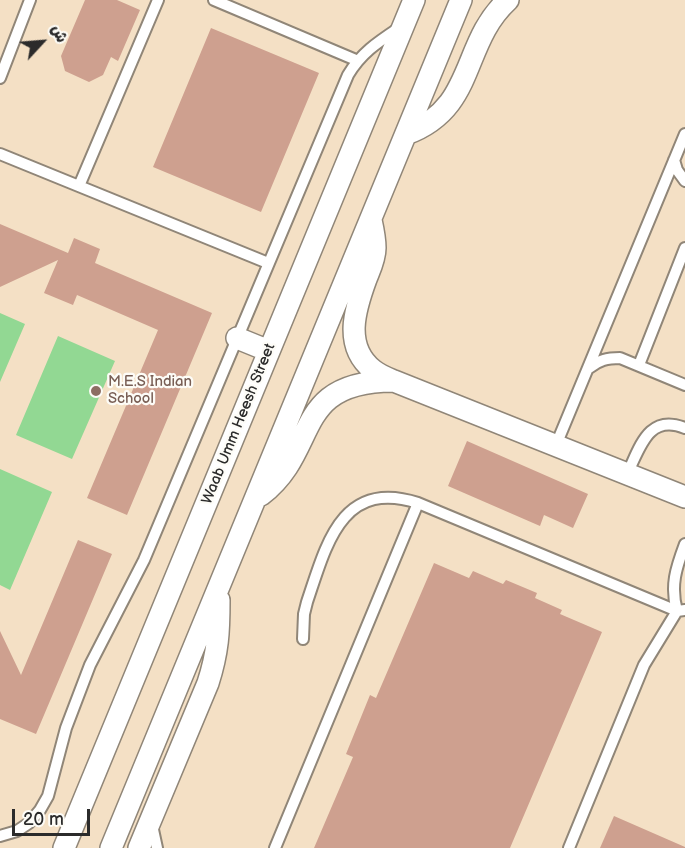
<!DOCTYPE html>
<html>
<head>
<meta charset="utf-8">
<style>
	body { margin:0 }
	#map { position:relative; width:685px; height:848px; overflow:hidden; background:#f4e0c5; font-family:"Balsamiq Sans","Playpen Sans Arabic",sans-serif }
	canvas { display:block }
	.north { position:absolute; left:12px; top:12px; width:60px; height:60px; -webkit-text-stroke:4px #fdfcf7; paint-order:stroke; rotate:64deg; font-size:16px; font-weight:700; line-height:24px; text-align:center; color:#2b2b2b }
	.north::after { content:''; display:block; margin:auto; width:21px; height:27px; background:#2b2b2b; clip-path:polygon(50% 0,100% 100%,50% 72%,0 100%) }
	.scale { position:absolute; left:12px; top:809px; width:78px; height:27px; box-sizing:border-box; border:3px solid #2b2b2b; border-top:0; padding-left:8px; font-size:18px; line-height:21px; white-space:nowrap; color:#2b2b2b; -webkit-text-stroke:4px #fdfcf7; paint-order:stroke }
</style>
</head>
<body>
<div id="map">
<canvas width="685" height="848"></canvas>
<div class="north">ش</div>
<div class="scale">20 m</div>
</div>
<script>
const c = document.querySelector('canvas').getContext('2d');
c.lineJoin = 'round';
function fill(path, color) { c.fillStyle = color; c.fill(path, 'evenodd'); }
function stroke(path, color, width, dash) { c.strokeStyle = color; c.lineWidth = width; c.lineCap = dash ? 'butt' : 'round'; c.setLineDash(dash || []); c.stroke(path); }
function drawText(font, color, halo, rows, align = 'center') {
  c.font = font + ' "Balsamiq Sans",sans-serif'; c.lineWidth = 4.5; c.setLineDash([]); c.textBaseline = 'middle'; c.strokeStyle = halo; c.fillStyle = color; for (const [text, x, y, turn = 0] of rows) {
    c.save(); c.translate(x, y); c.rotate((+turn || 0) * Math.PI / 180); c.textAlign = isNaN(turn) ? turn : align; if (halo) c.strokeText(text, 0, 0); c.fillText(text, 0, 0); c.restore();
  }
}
fill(new Path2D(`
	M0 313 25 324 0 382Z
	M58 336 115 361 72 459 16 435Z
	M0 469 52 492 10 590 0 585Z`), '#92d893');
fill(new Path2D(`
	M85 0H117L140 10 118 61 111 57 103 75 89 82 65 71 61 56Z
	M211 28 319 73 261 212 153 167Z
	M0 224 68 253 74 238 100 249 95 263 212 313 127 515 87 498 158 330 77 295 73 305 44 293 58 260 0 287Z
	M467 441 588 494 573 528 544 515 540 526 448 486Z
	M78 540 112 554 36 734 0 719V631L21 675Z
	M434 563 469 578 473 571 503 584 506 580 537 593 535 598 562 610 560 614 602 632 510 848H314L353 757 346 754 370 695 376 698Z
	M614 816 685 847V848H600Z`), '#cea08f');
const service = new Path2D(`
	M214 0 356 60
	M0 78 30 0
	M0 154 268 263
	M674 160 677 170 685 181
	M79 186 158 0
	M639 365 685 248
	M589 368C599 360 607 358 620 358L685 385
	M556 445 685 134
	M627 474C640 448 648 413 685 428
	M303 639 304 614 307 602C326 546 341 478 418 503L677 611 685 610
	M152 825 157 848
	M0 836 17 831 29 823 40 810 48 796 66 728 90 665 144 560 348 75C361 53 378 42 399 28
	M275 848 418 503
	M569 848 644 665 677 611C670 586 676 568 685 544`);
const minor = new Path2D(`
	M406 134C477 108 460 44 508 0
	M371 220C373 229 375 238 375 248 375 259 370 269 366 279 355 309 343 346 373 370 379 375 387 378 394 381L685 497
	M237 338 269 351
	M261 495C321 449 290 382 393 381
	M64 848 414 0
	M111 848 461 0
	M139 848 208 683C218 652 219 632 219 600`);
stroke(service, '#908678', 14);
stroke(minor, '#908678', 24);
stroke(service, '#fff', 10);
stroke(minor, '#fff', 21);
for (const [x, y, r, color] of [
	[96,391,6,"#8d6e63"]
]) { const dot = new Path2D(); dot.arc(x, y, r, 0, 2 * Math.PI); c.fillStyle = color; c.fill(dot); stroke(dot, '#fdfcf7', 2); }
drawText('15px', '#785e54', '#fdfcf7', [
	["M.E.S Indian",108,382],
	["School",108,399]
], 'left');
drawText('15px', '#2b2b2b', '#fdfcf7', [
	["Waab Umm Heesh Street",239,424,-68]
]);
</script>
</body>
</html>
